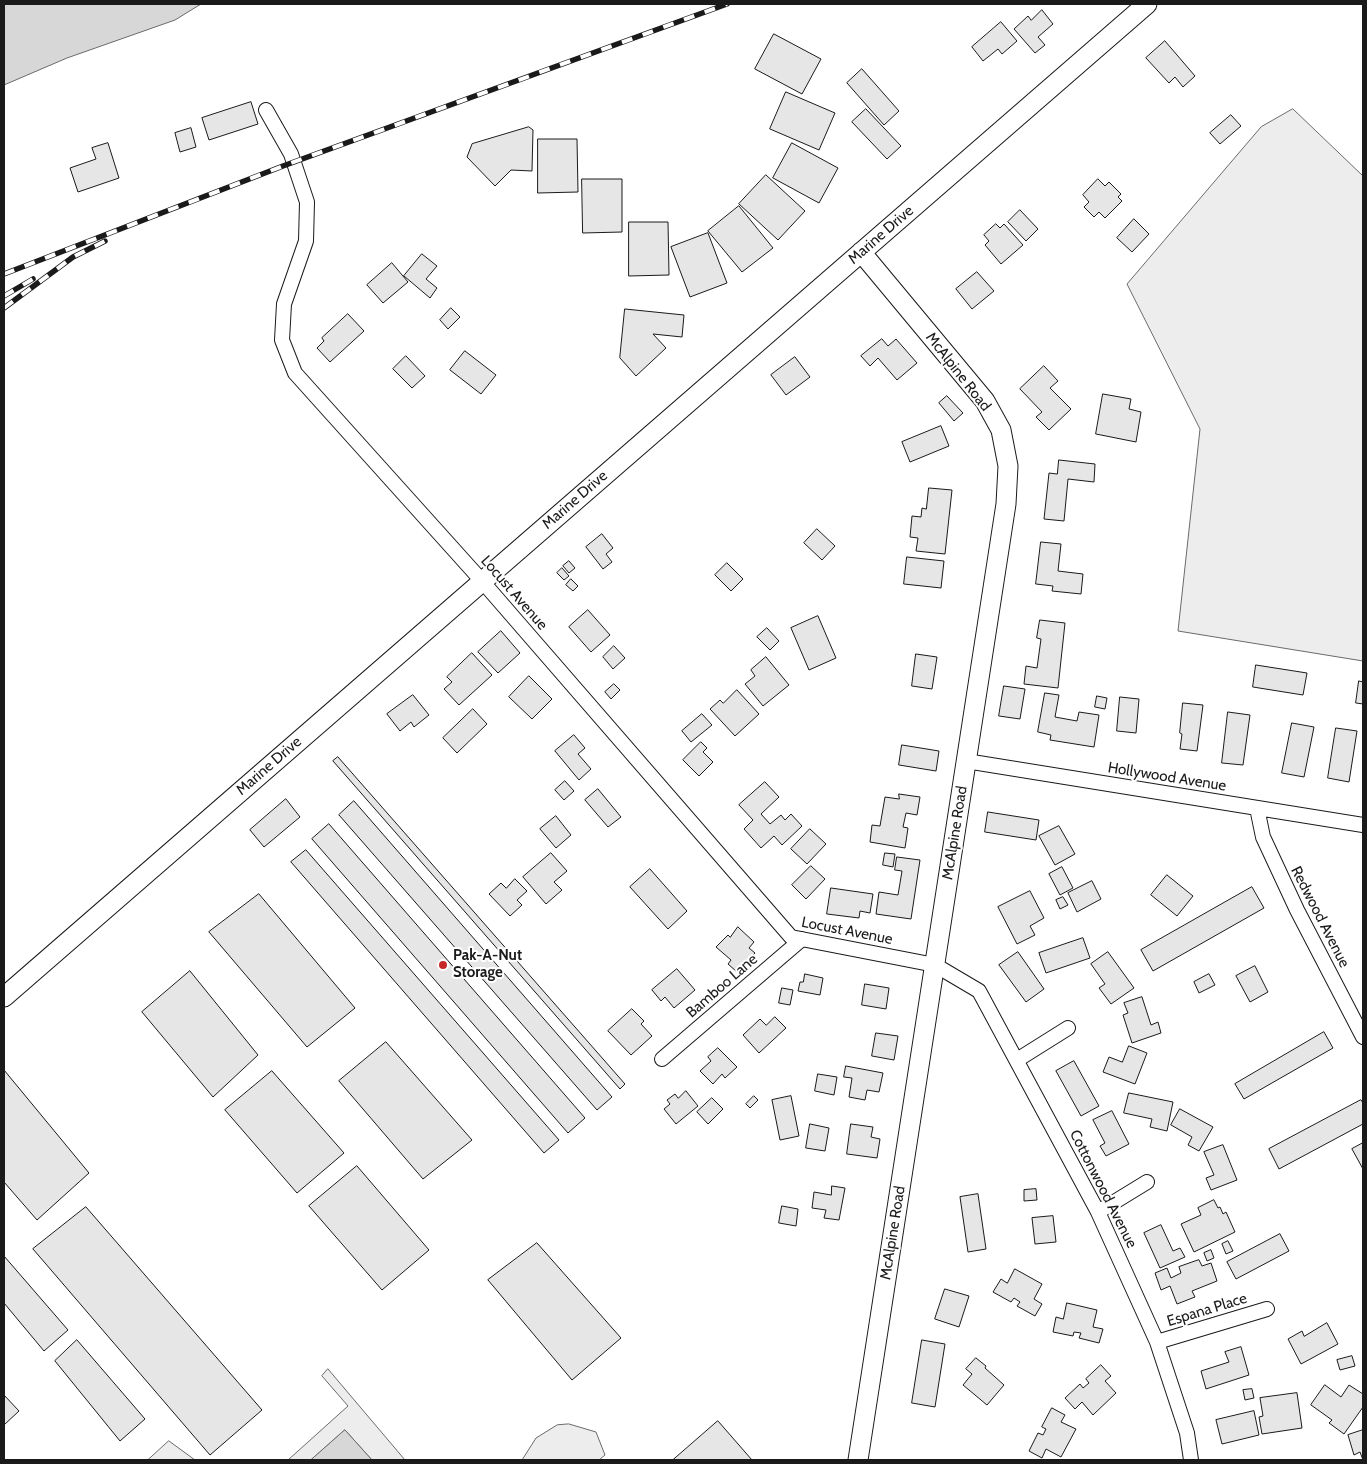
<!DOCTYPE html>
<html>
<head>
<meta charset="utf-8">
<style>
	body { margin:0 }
	#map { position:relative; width:1367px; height:1464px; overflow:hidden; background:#fff; font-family:Cabin,sans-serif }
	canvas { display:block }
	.frame { position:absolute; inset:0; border:5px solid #1a1a1a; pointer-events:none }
</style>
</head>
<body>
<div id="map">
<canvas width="1367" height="1464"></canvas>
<div class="frame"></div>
</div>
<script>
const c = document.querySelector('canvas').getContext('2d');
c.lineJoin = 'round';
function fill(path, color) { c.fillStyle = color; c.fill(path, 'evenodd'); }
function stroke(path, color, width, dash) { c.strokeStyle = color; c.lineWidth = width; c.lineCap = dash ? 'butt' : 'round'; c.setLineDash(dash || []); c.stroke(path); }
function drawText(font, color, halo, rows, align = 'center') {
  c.font = font + ' Cabin,sans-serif'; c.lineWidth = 4; c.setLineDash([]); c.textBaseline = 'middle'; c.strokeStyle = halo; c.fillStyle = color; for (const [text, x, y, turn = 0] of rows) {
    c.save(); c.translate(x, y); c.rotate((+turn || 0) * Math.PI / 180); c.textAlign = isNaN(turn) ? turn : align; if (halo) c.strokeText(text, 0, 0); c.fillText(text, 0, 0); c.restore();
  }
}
const green = new Path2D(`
	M1293 109 1363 176V661L1178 631 1200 429 1127 284 1261 127Z
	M328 1369 405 1460H372L345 1430 311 1460H288L348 1406 322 1376Z
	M569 1424 596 1432 605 1455 599 1460H522L536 1438 557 1425Z
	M169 1441 195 1460H148Z`);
fill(green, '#ededed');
stroke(green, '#6a6a6a', 1);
const water = new Path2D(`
	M4 4H201L175 20 67 58 4 85Z
	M345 1430 372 1460H311Z`);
fill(water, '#d7d7d7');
stroke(water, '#6a6a6a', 1);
const building = new Path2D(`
	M1042 10 1053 24 1038 37 1045 45 1035 53 1014 29 1028 16 1031 20Z
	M1001 22 1017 41 1002 54 998 49 983 61 972 47Z
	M774 34 821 59 802 94 755 69Z
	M1165 41 1195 76 1183 87 1175 77 1169 83 1146 58Z
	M862 69 899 111 884 125 847 83Z
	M786 92 835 113 819 150 770 129Z
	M251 102 258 124 209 140 202 118Z
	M866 109 901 146 887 159 852 122Z
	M1231 115 1241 126 1220 144 1210 133Z
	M529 127 533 130 532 171 511 170 495 186 467 157 472 144Z
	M191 128 196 147 180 152 175 133Z
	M538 139H577L578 192 538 193Z
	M108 143 119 178 78 192 70 168 96 159 92 148Z
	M792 143 838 168 819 203 773 178Z
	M766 175 805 211 778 240 739 204Z
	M582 179H622V232L583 233Z
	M1098 179 1105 186 1109 182 1121 194 1118 197 1122 201 1105 218 1099 212 1094 217 1084 207 1089 202 1083 195Z
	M739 206 773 248 742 272 708 231Z
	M1020 210 1038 229 1026 241 1008 222Z
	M1134 219 1149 234 1132 252 1117 238Z
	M629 222H668L669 275 629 276Z
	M996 224 1000 228 1004 224 1023 245 1001 264 985 245 989 241 984 235Z
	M708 233 727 283 690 297 671 247Z
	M422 254 437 266 426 279 437 288 430 298 404 276Z
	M392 263 408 282 383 303 367 285Z
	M977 272 994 291 972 309 956 289Z
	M451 308 460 317 448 329 440 320Z
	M625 309 684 315 682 337 653 334 666 348 636 376 620 358Z
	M348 314 364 331 330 362 317 348 324 341 322 338Z
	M882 339 888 346 896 339 917 363 897 380 878 358 870 366 861 356Z
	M465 351 496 375 481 394 450 370Z
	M406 356 425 376 412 388 393 369Z
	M795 357 810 377 786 395 771 375Z
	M1044 366 1058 381 1050 388 1071 409 1049 430 1036 417 1042 412 1020 389Z
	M1103 394 1131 399 1129 409 1141 412 1136 442 1096 434Z
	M947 396 963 413 954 421 939 403Z
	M941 426 949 446 910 462 902 442Z
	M1059 460 1095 464 1094 482 1068 479 1064 521 1044 519 1049 473 1057 474Z
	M929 488 952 490 945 554 916 551 918 538 910 537 912 516 921 517 922 508 926 509Z
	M817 529 835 546 822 560 804 543Z
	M602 534 613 548 606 554 612 562 603 569 586 547Z
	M1041 542 1061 544 1058 571 1083 574 1081 594 1052 591 1053 586 1036 584Z
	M907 557 944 561 941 588 904 584Z
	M569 561 575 568 569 573 563 566Z
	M727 563 743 579 731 591 715 575Z
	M562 568 569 576 564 580 557 573Z
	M571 579 578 586 573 591 566 585Z
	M588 610 610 635 591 652 569 627Z
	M818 616 836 658 809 670 791 628Z
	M1040 620 1065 623 1058 688 1024 684 1026 666 1037 668 1041 639 1037 638Z
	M767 628 779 641 770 650 757 637Z
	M501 631 520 653 498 673 478 652Z
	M614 646 625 658 613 669 603 657Z
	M472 653 492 675 459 705 444 689 452 682 447 677Z
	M916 654 937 657 932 689 912 686Z
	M766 657 789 685 763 706 745 684 755 676 751 670Z
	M1256 665 1307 673 1303 695 1253 687Z
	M529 676 552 699 532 719 509 697Z
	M1359 681 1363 682V704L1356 703Z
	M614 684 620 690 611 699 605 692Z
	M1004 686 1025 689 1020 719 999 716Z
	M737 690 759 714 735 736 710 709 720 700 723 703Z
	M1045 693 1059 695 1055 717 1077 721 1079 712 1099 715 1094 747 1050 740 1051 735 1038 732Z
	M413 695 429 715 414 727 411 722 400 731 387 714Z
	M1097 696 1107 698 1105 709 1095 707Z
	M1120 697 1139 699 1136 733 1117 731Z
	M1183 703 1203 705 1197 751 1180 749 1182 734 1180 733Z
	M473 709 487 724 457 753 443 738Z
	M1228 712 1250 715 1243 765 1222 763Z
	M702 714 712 725 691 742 682 731Z
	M1292 723 1314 727 1304 777 1282 773Z
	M1336 728 1357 731 1349 782 1328 778Z
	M574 735 585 748 578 754 591 769 579 780 555 751Z
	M701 742 707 748 703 752 713 762 699 776 683 760Z
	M902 745 939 751 936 771 899 765Z
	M338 757 625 1084 620 1089 333 761Z
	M565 781 574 791 564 800 555 790Z
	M765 782 779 797 761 814 770 824 781 815 785 820 791 814 802 826 782 845 774 836 761 848 744 829 753 820 739 805Z
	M598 789 621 817 608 827 585 800Z
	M899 794 920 797 917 815 906 813 903 827 908 828 905 848 870 842 872 825 880 826 885 797 899 799Z
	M286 799 300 817 264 847 250 830Z
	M354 801 612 1097 597 1110 339 815Z
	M988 812 1039 820 1036 840 985 832Z
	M556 816 571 835 556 848 540 829Z
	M329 824 585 1118 568 1133 312 839Z
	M1059 826 1075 854 1055 865 1039 836Z
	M810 829 826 844 807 864 791 849Z
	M306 850 559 1140 544 1153 291 862Z
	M551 853 567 871 554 882 562 890 546 904 523 877Z
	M885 853 895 854 893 867 883 865Z
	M897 857 920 860 911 919 876 914 879 892 898 895 902 871 895 870Z
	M811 866 825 879 806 899 792 885Z
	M1062 867 1073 888 1060 895 1049 874Z
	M650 869 687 911 668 929 630 887Z
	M1167 875 1193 896 1177 916 1151 895Z
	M515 879 527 891 517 900 522 905 510 916 489 894 501 883 506 888Z
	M1092 881 1101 899 1077 912 1068 893Z
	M1252 887 1264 908 1153 971 1141 950Z
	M831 888 873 894 870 913 860 911 859 918 827 914Z
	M1030 891 1044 918 1030 926 1035 935 1017 944 998 907Z
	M259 894 355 1008 307 1047 209 932Z
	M1063 897 1068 905 1060 909 1056 900Z
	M738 927 754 942 749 948 755 953 737 972 728 964 731 960 716 947 728 935 730 937Z
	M1083 938 1090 958 1046 973 1039 953Z
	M1018 952 1044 989 1026 1002 999 965Z
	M1108 952 1134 988 1111 1004 1099 988 1105 984 1091 964Z
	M1255 966 1268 992 1250 1002 1236 976Z
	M677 969 695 990 674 1008 665 997 661 1001 652 990Z
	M190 971 258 1055 213 1097 142 1012Z
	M805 974 823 978 820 995 798 991 800 982H803Z
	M1209 974 1215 985 1199 993 1194 982Z
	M865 984 889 988 886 1009 862 1005Z
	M782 988 793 990 790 1005 779 1003Z
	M1142 997 1151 1025 1158 1022 1161 1033 1132 1043 1123 1015 1128 1013 1124 1003Z
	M632 1009 644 1021 641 1024 652 1036 631 1055 608 1031Z
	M775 1017 786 1028 759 1053 743 1035 760 1019 766 1025Z
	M1324 1032 1333 1048 1244 1099 1235 1084Z
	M876 1033 898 1036 894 1060 872 1056Z
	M386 1042 472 1140 423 1179 339 1081Z
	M1129 1046 1147 1053 1135 1084 1103 1072 1109 1057 1122 1062Z
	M718 1048 737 1067 725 1078 722 1074 713 1084 700 1071 711 1061 708 1057Z
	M1074 1061 1099 1106 1081 1116 1056 1071Z
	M846 1066 883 1073 879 1092 867 1090 865 1100 849 1097 852 1078 844 1077Z
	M4 1070 89 1173 37 1220 4 1182Z
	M272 1071 344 1153 297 1193 225 1110Z
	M818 1074 837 1077 834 1095 815 1091Z
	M686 1091 698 1106 676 1124 664 1109 670 1104 667 1100 675 1094 678 1098Z
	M1129 1093 1173 1102 1167 1131 1150 1127 1152 1119 1124 1113Z
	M754 1096 758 1100 750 1108 746 1104Z
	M791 1096 799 1136 780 1140 772 1100Z
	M712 1098 723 1109 708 1124 697 1112Z
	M1361 1100 1363 1103V1124L1279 1169 1269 1149Z
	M1180 1109 1213 1127 1199 1151 1188 1145 1192 1137 1171 1125Z
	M1112 1111 1129 1144 1106 1156 1100 1146 1105 1143 1093 1120Z
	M810 1124 829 1128 825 1151 806 1148Z
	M851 1124 873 1127 871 1137 880 1139 877 1158 847 1154Z
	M1363 1143V1169L1352 1149Z
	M1223 1145 1237 1180 1211 1190 1206 1178 1214 1175 1204 1152Z
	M357 1166 429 1250 382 1290 309 1206Z
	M832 1186 845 1188 839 1220 824 1218 826 1210 812 1208 814 1192 831 1195Z
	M1036 1189 1037 1200 1024 1201V1190Z
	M978 1194 986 1249 968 1252 960 1197Z
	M1214 1200 1218 1208 1220 1207 1223 1214 1226 1212 1235 1232 1194 1252 1181 1224 1201 1215 1198 1208Z
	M782 1206 798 1209 796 1226 779 1223Z
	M86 1207 262 1410 210 1455 33 1249Z
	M1053 1216 1056 1242 1035 1244 1032 1218Z
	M1161 1225 1173 1251 1180 1248 1185 1257 1160 1268 1144 1233Z
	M1280 1234 1289 1251 1236 1279 1227 1262Z
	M1228 1241 1233 1251 1226 1254 1222 1244Z
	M537 1243 621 1338 572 1380 488 1280Z
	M1211 1250 1214 1258 1207 1261 1204 1253Z
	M4 1256 68 1330 44 1351 4 1303Z
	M1199 1260 1202 1266 1211 1263 1217 1281 1192 1291 1195 1297 1177 1304 1170 1286 1161 1290 1155 1273 1167 1268 1171 1278 1181 1273 1179 1267Z
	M1015 1269 1042 1284 1034 1299 1042 1304 1035 1316 1017 1306 1020 1302 1014 1298 1011 1302 993 1292 1001 1279 1007 1283Z
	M945 1289 969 1296 959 1327 935 1319Z
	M1067 1303 1097 1310 1093 1327 1103 1329 1099 1343 1079 1338 1081 1333 1074 1332 1073 1336 1053 1332 1056 1317 1063 1319Z
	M1327 1323 1338 1344 1301 1364 1288 1339 1302 1331 1304 1336Z
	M77 1340 145 1419 120 1441 55 1361Z
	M922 1340 945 1344 935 1407 912 1403Z
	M1241 1347 1249 1375 1206 1389 1201 1371 1229 1362 1225 1352Z
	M1352 1356 1355 1366 1340 1370 1337 1360Z
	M976 1358 986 1366 985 1368 1004 1385 987 1405 963 1385 972 1374 966 1369Z
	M1101 1365 1111 1376 1105 1381 1116 1393 1093 1415 1082 1402 1075 1409 1065 1398 1080 1384 1083 1388 1089 1383 1086 1379Z
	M1325 1385 1341 1397 1349 1385 1363 1394V1407L1344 1434 1329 1423 1332 1420 1311 1405Z
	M1252 1389 1254 1398 1245 1400 1243 1390Z
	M1297 1393 1302 1428 1262 1434 1259 1417 1263 1416 1260 1398Z
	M4 1395 19 1411 4 1425Z
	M1052 1408 1065 1415 1061 1422 1076 1429 1061 1457 1046 1449 1042 1458 1029 1451 1038 1433 1043 1435 1046 1429 1042 1427Z
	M1254 1411 1259 1435 1222 1444 1216 1420Z
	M718 1421 752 1460H673Z
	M1363 1430V1460L1360 1452 1354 1455 1348 1435Z`);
fill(building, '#e6e6e6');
stroke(building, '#1a1a1a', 1);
const street = new Path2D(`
	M266 110 291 154 307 202 306 241 284 304 282 340 295 373 482 581 791 937 935 965 979 991 1098 1212 1157 1342 1187 1433 1191 1460
	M966 761 1363 825
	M1257 808 1263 837 1297 910 1363 1037
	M662 1059 802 939
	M1017 1060 1068 1028
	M1098 1212 1147 1182
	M1157 1342 1267 1309`);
const secondary = new Path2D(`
	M4 997 1147 4
	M858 1460 1006 504 1008 466 1001 430 985 401 861 252`);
stroke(street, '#1a1a1a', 16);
stroke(secondary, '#1a1a1a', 21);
stroke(street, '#fff', 14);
stroke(secondary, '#fff', 19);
const rail = new Path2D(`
	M4 274 283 166 727 4
	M4 296 33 279
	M4 308 73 257 105 241`);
stroke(rail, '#1a1a1a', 5.5);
stroke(rail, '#fff', 4, [11]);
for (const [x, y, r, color] of [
	[443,965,5,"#c62828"]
]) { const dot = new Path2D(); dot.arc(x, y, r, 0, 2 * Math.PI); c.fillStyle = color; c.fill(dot); stroke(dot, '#fff', 2); }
drawText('15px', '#1a1a1a', '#fff', [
	["Marine Drive",881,235,-41],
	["McAlpine Road",958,372,52],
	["Marine Drive",575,500,-41],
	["Locust Avenue",514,593,49],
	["Marine Drive",269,766,-41],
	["Hollywood Avenue",1167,777,9],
	["McAlpine Road",955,833,-81],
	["Redwood Avenue",1320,917,63],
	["Locust Avenue",847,931,11],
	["Bamboo Lane",722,986,-41],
	["Cottonwood Avenue",1103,1189,63],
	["McAlpine Road",893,1233,-81],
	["Espana Place",1207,1310,-17]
]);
drawText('bold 15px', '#1a1a1a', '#fff', [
	["Pak-A-Nut",453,956],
	["Storage",453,973]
], 'left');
</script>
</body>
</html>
